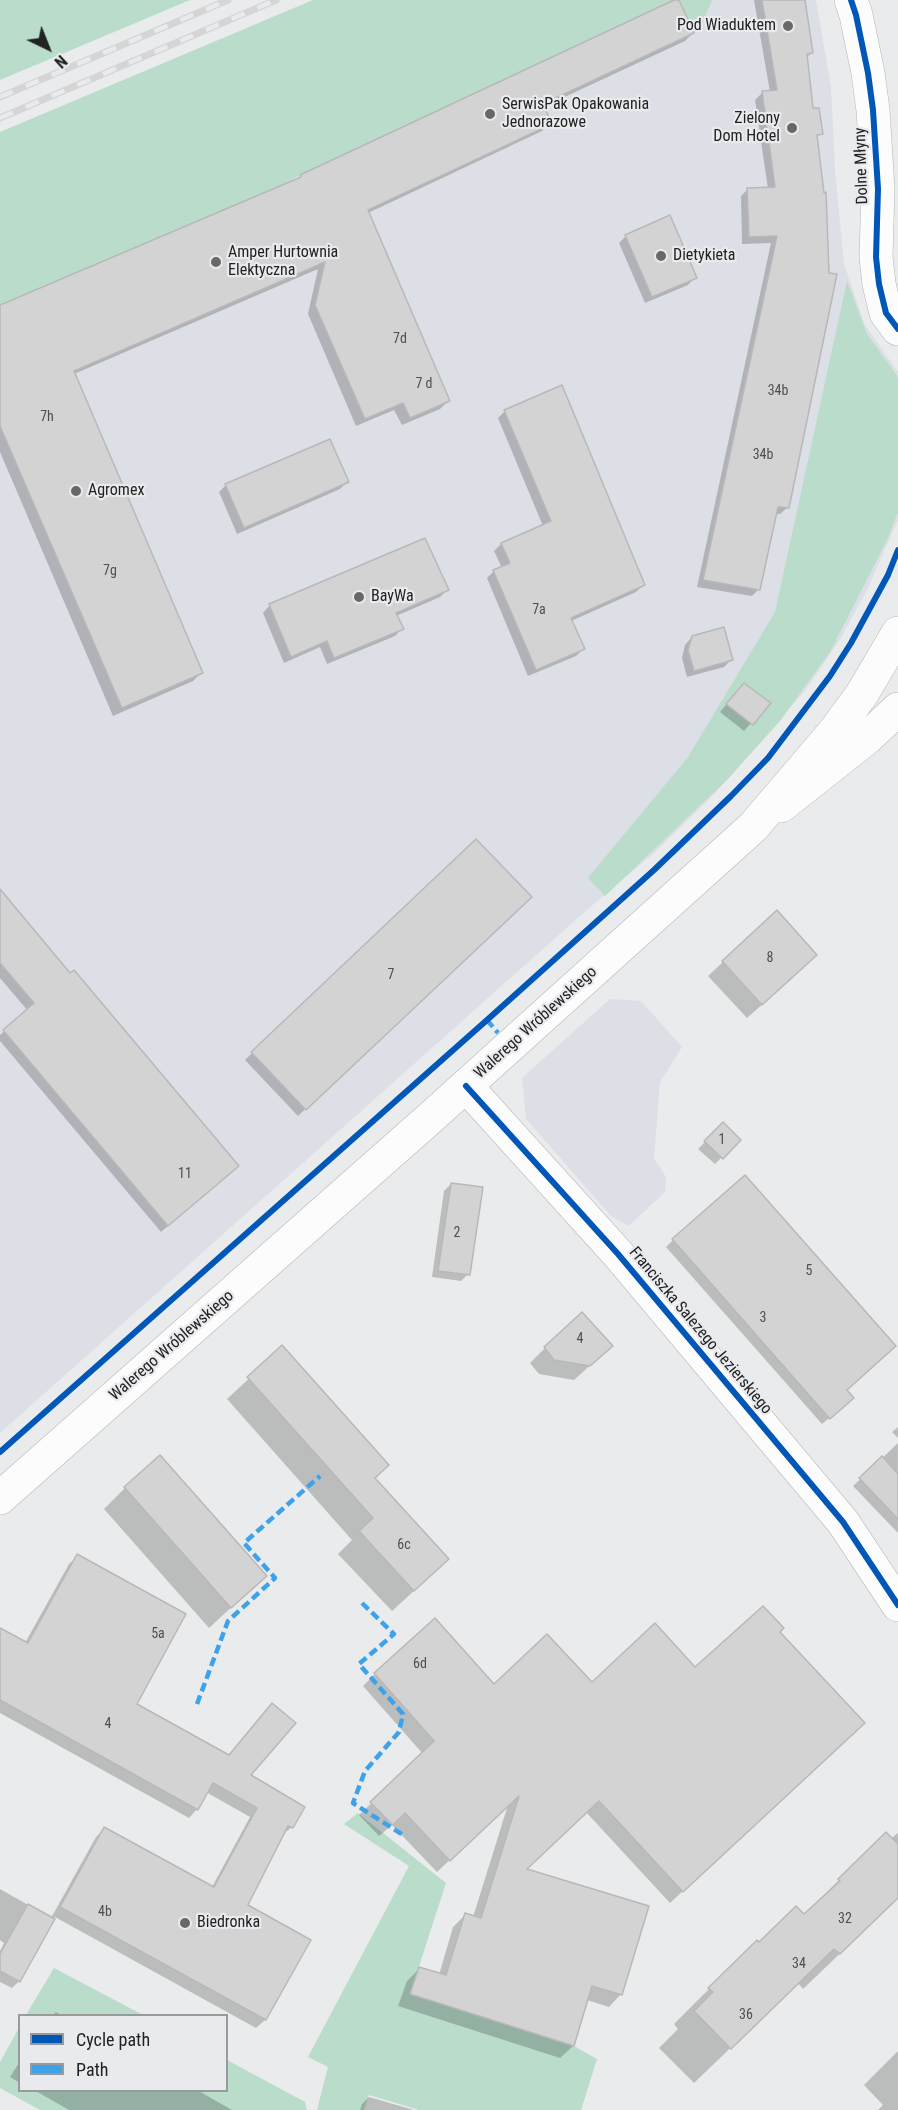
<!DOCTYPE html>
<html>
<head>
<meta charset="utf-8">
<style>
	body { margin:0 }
	#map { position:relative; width:898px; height:2110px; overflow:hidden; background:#eaebec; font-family:"Roboto Condensed",sans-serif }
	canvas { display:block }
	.legend { position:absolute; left:18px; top:2014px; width:210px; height:78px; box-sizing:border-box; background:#e9eaed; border:2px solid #999a9c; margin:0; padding:8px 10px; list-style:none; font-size:18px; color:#222223 }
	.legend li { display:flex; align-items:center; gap:12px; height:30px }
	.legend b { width:30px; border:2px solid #999a9c }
	.north { position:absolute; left:18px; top:18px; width:60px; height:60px; -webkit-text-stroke:4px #e9eaed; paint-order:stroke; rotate:137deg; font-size:16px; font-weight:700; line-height:24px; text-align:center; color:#222223 }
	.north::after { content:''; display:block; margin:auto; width:21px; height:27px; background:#222223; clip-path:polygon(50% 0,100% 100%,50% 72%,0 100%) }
</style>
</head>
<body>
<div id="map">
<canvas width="898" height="2110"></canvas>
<ul class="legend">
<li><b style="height:8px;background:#0057b8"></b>Cycle path</li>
<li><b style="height:8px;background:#3ea2ea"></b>Path</li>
</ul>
<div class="north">N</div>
</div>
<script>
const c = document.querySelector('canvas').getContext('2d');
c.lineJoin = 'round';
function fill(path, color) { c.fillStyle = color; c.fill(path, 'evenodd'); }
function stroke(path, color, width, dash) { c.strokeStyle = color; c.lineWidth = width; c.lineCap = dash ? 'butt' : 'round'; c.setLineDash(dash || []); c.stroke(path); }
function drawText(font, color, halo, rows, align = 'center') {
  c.font = font + ' "Roboto Condensed",sans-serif'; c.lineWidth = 4.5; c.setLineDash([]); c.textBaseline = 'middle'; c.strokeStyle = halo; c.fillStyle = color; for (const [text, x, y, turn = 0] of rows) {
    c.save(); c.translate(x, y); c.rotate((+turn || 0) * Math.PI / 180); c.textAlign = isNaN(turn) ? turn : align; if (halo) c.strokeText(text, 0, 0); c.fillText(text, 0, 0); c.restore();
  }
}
fill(new Path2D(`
	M647 0H816L831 87 835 170 844 264 865 325 898 372V520L868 588 841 638 805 691 716 792 693 815 654 853 580 916 0 1433V294Z
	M610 999 641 1001 682 1047 660 1082 654 1158 666 1177 665 1192 629 1226 611 1216 526 1119 522 1078Z`), '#dddfe6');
fill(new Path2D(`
	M0 0H190L0 80Z
	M313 0H674L300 175 278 187 0 305V132Z
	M679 0H712L703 22 695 33Z
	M847 281 867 334 898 377V512L887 540 830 652 780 721 727 780 605 896 588 878 688 757 775 612Z
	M358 1813 446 1883 410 1994 574 2046 597 2059 581 2110H419L369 2095 364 2110H317L328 2067 308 2057 409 1866 344 1824Z
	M54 1968 143 2015H26Z
	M19 2028 20 2090H226L227 2060 305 2102 307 2110H40L0 2088V2062Z`), '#b9dccb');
fill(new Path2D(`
	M754 0H803L812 52 806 58 812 110 821 133 816 138 827 274 788 507 780 514H775L759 589 752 596 697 587 771 243 742 244 741 196 748 189H768L755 100 762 93 770 92Z
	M693 33 685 41 543 107 550 123 542 131 368 213 448 401 440 409 402 425 394 410 356 426 308 314 318 269 74 374 201 673 193 681 113 716 0 452V306L297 181 301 176Z
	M626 236 695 277 688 285 645 303 619 243Z
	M505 411 643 585 636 592 571 621 583 649 576 656 528 676 487 578 494 571 502 568 494 551 501 544 543 526 498 418Z
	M347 482 340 489 237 534 219 492 226 485Z
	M447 590 440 597 396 616 402 628 395 636 327 664 320 647 284 663 263 613 270 605Z
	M692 637 731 660 724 667 687 677 682 658 685 645Z
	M737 692 768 703 744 731 720 712Z
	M476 841 529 897 298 1116 245 1060Z
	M0 892 230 1173 161 1232 0 1041V1035L28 1011 0 978Z
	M723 962 801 970 747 1018 708 976Z
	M723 1124 739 1140 715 1164 698 1149Z
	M451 1184 468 1274 461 1281 432 1277 444 1191Z
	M673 1240 845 1390V1405L822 1424 666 1247Z
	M282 1348 374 1479 426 1580 392 1611 338 1554 352 1540 227 1399Z
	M545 1348 596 1360 574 1380 539 1374 530 1363Z
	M898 1427V1438L892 1432Z
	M898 1443V1533L853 1486Z
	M125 1488 265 1576 209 1628 104 1509Z
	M78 1556 135 1704 228 1756 272 1705 249 1776 292 1827 282 1835 246 1906 309 1940 265 2020 256 2028 55 1917 19 1981 12 1988 0 1982V1951L4 1943 0 1940V1889L51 1918 96 1837 105 1828 212 1887 250 1817 206 1792 197 1809 189 1818 0 1713V1629L25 1643 69 1564Z
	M778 1632 851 1736 670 1903 586 1812 525 1869 621 1994 609 2007 587 2000 573 2046 560 2058 398 2006 407 1981 419 1969 439 1975 453 1927 465 1915 473 1917 508 1805 437 1872 392 1825 379 1836 359 1815 423 1754 363 1686 375 1674 494 1687 592 1684 695 1669Z
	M898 1833V1898L803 1989 798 1983 694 2083 659 2048 678 2029 674 2024 709 1989 803 1916 839 1880Z
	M56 2012 63 2016H52Z
	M898 2051V2110H878L883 2105 864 2085Z
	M20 2061V2083L10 2077Z
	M34 2090H197L232 2110H69Z
	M369 2097 414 2110H360L362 2104Z`), '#0003');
const building = new Path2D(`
	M674 0H679L694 33 543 104 552 124 368 210 450 401 410 418 403 403 365 419 315 305 325 262 74 371 203 673 122 708 0 426V305L301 177 300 175Z
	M762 0H805L813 53 807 54 813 108H819L823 134 817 135 824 193 826 192 829 273 837 274 789 508 778 507 760 590 703 580 777 236 749 237 747 188 775 187 762 91 777 90Z
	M670 215 697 278 652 297 625 235Z
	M562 385 645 585 571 618 585 649 536 670 493 570 510 563 501 543 551 521 504 410Z
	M330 439 349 482 244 528 225 484Z
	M425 538 449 590 396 613 404 629 334 658 327 641 291 657 269 604Z
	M724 627 733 660 694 671 688 650 692 636Z
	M744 683 771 703 753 725 726 704Z
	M476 839 532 897 306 1110 251 1052Z
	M0 889 70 973 74 970 239 1166 168 1226 3 1030 34 1003 0 963Z
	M777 910 817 955 762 1005 722 961Z
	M723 1122 741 1140 723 1159 704 1141Z
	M745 1175 896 1346 847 1390 854 1398 830 1419 672 1239Z
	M451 1183 483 1187 470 1275 438 1271Z
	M582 1312 613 1346 590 1366 554 1360 544 1347Z
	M282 1345 389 1465 375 1478 449 1559 414 1591 359 1531 373 1518 247 1377Z
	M160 1455 267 1576 231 1608 124 1487Z
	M882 1456 898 1474V1519L859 1478Z
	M77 1554 186 1614 137 1704 229 1755 272 1703 296 1723 251 1775 305 1807 293 1828 288 1826 248 1905 311 1940 266 2020 60 1907 104 1827 214 1887 257 1808 213 1783 198 1810 0 1700V1628L28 1643Z
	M763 1606 784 1628 780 1632 865 1723 683 1892 599 1801 527 1869 649 1906 622 1995 592 1986 574 2046 410 1994 419 1967 446 1975 465 1913 481 1918 519 1796 450 1861 405 1813 393 1825 370 1802 434 1741 374 1673 435 1618 494 1684 547 1634 592 1682 655 1623 695 1667Z
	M886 1832 898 1844V1898L840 1954 834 1949 731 2049 694 2011 713 1992 708 1988 757 1940 759 1942 796 1906 804 1914 840 1881 838 1879Z
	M28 1904 55 1919 20 1982 0 1971V1954Z`);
fill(building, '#d3d3d4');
stroke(building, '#b8b8b9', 1.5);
const minor = new Path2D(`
	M851 0 856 15 868 73 873 110 878 189 876 257 879 284 886 313 898 329
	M781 806 867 738 898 709
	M466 1086 618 1254 843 1522 898 1605`);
const major = new Path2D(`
	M0 1498 429 1119 753 827 834 732 862 694 898 633`);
stroke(minor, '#b6b7b8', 34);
stroke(major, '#b6b7b8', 34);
stroke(minor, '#fcfcfc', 33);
stroke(major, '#fcfcfc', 33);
const rail = new Path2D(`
	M0 97 228 0
	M0 118 276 0`);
stroke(rail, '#d5d5d5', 7);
stroke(rail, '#e9eaed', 4.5, [14]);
stroke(new Path2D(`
	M487 1020 498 1033
	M362 1603 394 1634 359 1664 403 1714 399 1732 365 1771 353 1803 403 1835
	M197 1704 228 1621 275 1578 244 1543 320 1476`), '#3ea2ea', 4.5, [9, 4.5]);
stroke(new Path2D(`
	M851 0 856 15 868 73 873 110 878 189 876 257 879 284 886 313 898 329
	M466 1086 618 1254 843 1522 898 1605
	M0 1452 487 1020 654 870 731 796 768 758 830 676 851 643 888 575 898 550`), '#0057b8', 6);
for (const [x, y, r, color] of [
	[788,26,6,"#686869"],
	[490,114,6,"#686869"],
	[792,128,6,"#686869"],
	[661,256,6,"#686869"],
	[216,262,6,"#686869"],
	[76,491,6,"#686869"],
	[359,597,6,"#686869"],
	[185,1923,6,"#686869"]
]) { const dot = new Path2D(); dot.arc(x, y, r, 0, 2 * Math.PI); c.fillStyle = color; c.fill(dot); stroke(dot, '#e9eaed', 2); }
drawText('14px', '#4f4f50', null, [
	["7d",400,339],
	["7 d",424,384],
	["34b",778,391],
	["7h",47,417],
	["34b",763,455],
	["7g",110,571],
	["7a",539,610],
	["8",770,958],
	["7",391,975],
	["1",722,1140],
	["11",185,1174],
	["2",457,1233],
	["5",809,1271],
	["3",763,1318],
	["4",580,1339],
	["6c",404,1545],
	["5a",158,1634],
	["6d",420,1664],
	["4",108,1724],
	["4b",105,1912],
	["32",845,1919],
	["34",799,1964],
	["36",746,2015]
]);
drawText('16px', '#222223', '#e9eaed', [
	["Pod Wiaduktem",776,26,"right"],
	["SerwisPak Opakowania",502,105],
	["Jednorazowe",502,123],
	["Zielony",780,119,"right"],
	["Dom Hotel",780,137,"right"],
	["Amper Hurtownia",228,253],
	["Elektyczna",228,271],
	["Dietykieta",673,256],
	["Agromex",88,491],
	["BayWa",371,597],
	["Biedronka",197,1923]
], 'left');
drawText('16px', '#222223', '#e9eaed', [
	["Dolne Młyny",862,166,-92],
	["Walerego Wróblewskiego",536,1023,-42],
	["Franciszka Salezego Jezierskiego",700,1331,50],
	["Walerego Wróblewskiego",172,1346,-41]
]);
</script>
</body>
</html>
